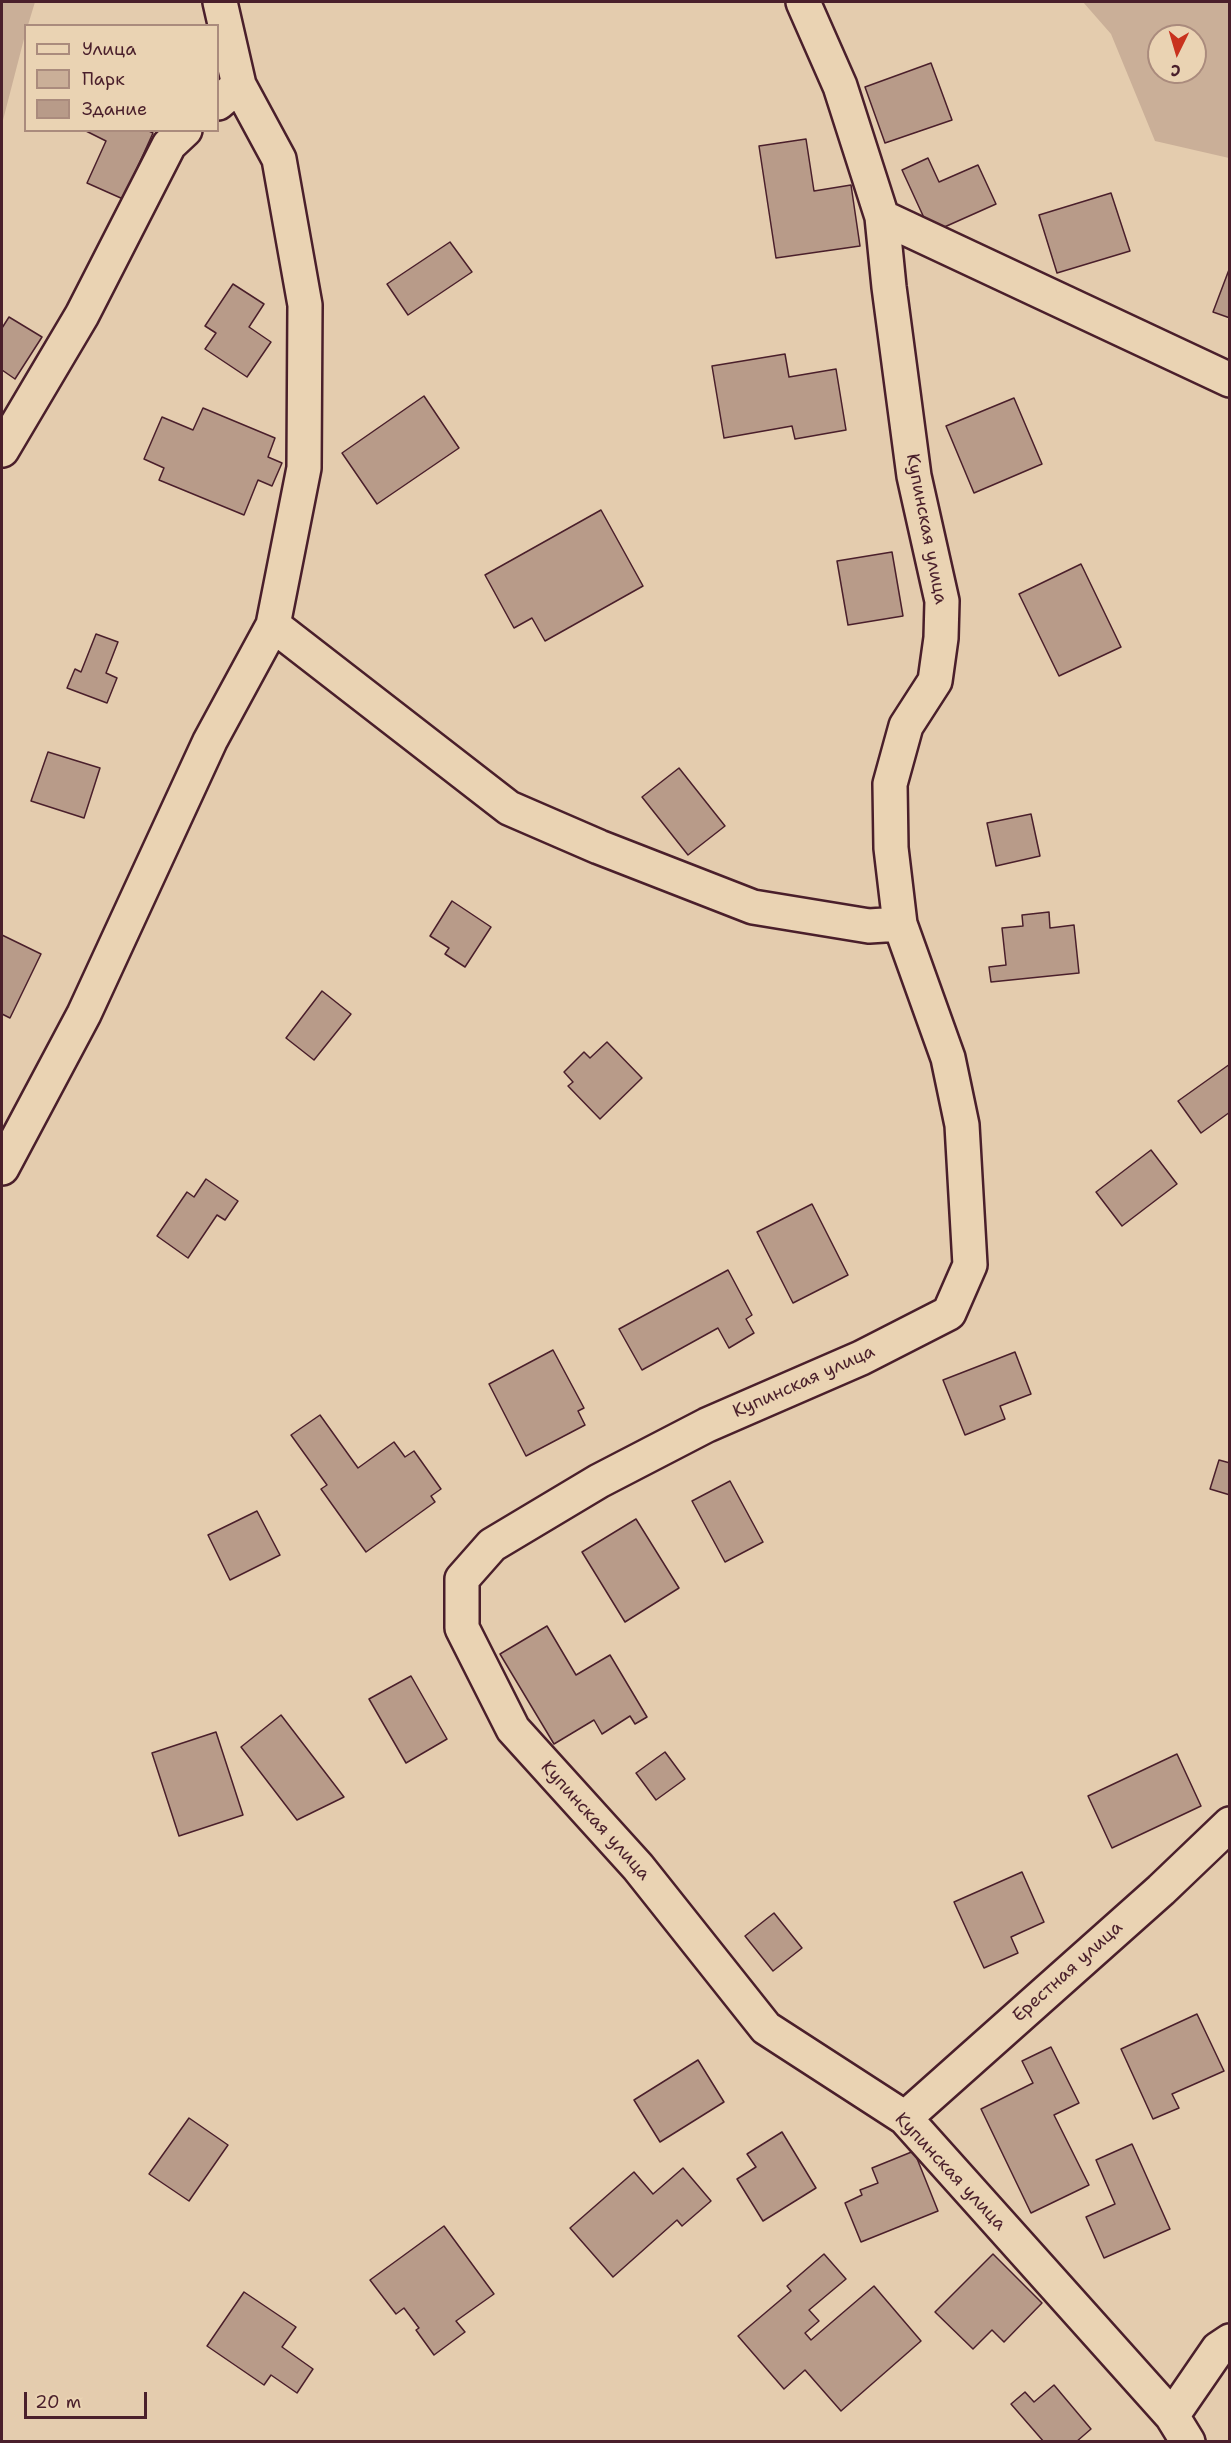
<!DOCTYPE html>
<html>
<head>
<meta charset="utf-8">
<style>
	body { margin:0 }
	#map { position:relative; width:1231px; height:2443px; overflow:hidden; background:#e4ccae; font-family:"Shantell Sans",sans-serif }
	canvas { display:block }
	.frame { position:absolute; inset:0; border:3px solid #4a1f2b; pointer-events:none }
	.legend { position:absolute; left:24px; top:24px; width:195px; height:108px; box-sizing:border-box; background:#ead3b3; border:2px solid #aa8b7d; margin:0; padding:8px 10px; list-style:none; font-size:18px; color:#4a1f2b }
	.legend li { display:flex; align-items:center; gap:12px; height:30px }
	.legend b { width:30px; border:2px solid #aa8b7d }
	.north { position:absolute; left:1147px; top:24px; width:60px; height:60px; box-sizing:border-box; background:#ead3b3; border:2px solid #aa8b7d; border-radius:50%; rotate:185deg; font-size:16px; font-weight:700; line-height:24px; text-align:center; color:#4a1f2b }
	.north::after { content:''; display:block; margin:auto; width:21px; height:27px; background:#c8321e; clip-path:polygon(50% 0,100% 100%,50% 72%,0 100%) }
	.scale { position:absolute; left:24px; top:2392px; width:123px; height:27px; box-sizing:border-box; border:3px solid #4a1f2b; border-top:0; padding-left:8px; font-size:18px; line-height:21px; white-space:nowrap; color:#4a1f2b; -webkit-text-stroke:4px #ead3b3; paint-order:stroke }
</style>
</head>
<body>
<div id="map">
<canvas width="1231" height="2443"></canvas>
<div class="frame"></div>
<ul class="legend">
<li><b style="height:8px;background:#ead3b3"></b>Улица</li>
<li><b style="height:16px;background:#caaf98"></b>Парк</li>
<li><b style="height:16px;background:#b89b89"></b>Здание</li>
</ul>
<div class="north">С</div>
<div class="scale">20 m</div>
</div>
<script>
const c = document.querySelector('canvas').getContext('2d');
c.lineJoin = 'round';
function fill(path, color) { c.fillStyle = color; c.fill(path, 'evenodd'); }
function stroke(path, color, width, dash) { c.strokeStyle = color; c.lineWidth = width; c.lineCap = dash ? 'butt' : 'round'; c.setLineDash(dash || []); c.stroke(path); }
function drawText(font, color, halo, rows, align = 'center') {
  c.font = font + ' "Shantell Sans",sans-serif'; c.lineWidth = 4.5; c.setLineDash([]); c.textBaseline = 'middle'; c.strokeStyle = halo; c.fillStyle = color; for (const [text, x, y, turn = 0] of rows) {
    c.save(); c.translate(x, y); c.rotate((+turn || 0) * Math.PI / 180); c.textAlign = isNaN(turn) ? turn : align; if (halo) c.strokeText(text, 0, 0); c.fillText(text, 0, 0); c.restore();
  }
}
fill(new Path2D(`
	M2 2H35L28 25 26 26 25 35 2 124Z
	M1083 2H1229V158L1155 141 1111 34ZM1159 36H1195V72H1159Z`), '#caaf98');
const building = new Path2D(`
	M931 63 952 120 885 143 865 87Z
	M84 130H147L153 133 123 199 87 183 106 141Z
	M806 139 814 191 851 185 860 246 776 258 759 146Z
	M928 158 939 182 978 165 996 204 931 233 902 170Z
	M1111 193 1130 251 1057 273 1039 215Z
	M450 242 472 272 408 315 387 284Z
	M1230 267V318L1213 312Z
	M233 284 264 304 249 327 271 342 247 377 205 349 216 333 205 326Z
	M9 317 42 337 15 379 2 370V328Z
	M785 354 789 377 836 369 846 430 795 439 792 426 724 438 712 366Z
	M424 396 459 448 377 504 342 453Z
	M1014 398 1042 464 974 493 946 426Z
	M203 408 275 438 268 457 282 463 272 486 258 480 244 515 159 480 164 468 144 459 162 417 193 430Z
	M601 510 643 586 545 641 532 618 514 628 485 575Z
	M892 552 903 616 848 625 837 561Z
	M1081 564 1121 647 1059 676 1019 594Z
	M96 634 118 642 106 673 117 678 107 703 67 688 75 669 81 672Z
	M48 752 100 768 84 818 31 801Z
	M679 768 725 826 688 855 642 797Z
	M1031 814 1040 856 996 866 987 823Z
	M452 901 491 927 465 967 445 954 449 948 430 936Z
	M1049 912 1050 928 1074 925 1079 973 991 982 989 967 1006 965 1002 928 1023 926 1022 915Z
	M2 935 41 954 10 1018 2 1014Z
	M322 991 351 1014 314 1060 286 1038Z
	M607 1042 642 1078 600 1119 568 1086 573 1082 564 1072 584 1052 590 1058Z
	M1230 1064V1112L1201 1133 1178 1101Z
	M1151 1150 1177 1184 1122 1226 1096 1192Z
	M206 1179 238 1201 225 1220 217 1215 188 1258 157 1236 187 1192 194 1197Z
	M812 1204 848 1275 793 1303 757 1232Z
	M728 1270 752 1315 746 1319 754 1333 729 1348 718 1328 642 1370 619 1329Z
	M553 1350 584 1408 578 1411 585 1425 526 1456 489 1384Z
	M1015 1352 1031 1394 1000 1406 1005 1419 965 1435 943 1380Z
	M320 1415 358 1468 394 1442 405 1457 414 1451 441 1489 431 1496 435 1502 366 1552 321 1489 327 1485 291 1435Z
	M1219 1460 1230 1463V1495L1210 1489Z
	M730 1481 763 1542 725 1562 692 1501Z
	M257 1511 280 1555 230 1580 208 1535Z
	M636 1519 679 1588 625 1622 582 1552Z
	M547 1626 576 1675 610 1655 647 1717 635 1724 630 1716 602 1734 594 1720 554 1744 500 1654Z
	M411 1676 447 1739 406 1763 369 1699Z
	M281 1715 344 1797 297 1820 241 1747Z
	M216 1732 243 1815 179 1836 152 1753Z
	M665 1752 685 1779 656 1800 636 1773Z
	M1177 1754 1201 1806 1112 1848 1088 1796Z
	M1022 1872 1044 1922 1011 1937 1018 1953 984 1968 954 1902Z
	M774 1913 802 1948 773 1971 745 1936Z
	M1197 2014 1224 2071 1172 2094 1179 2108 1153 2119 1121 2049Z
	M1051 2047 1079 2103 1054 2115 1089 2185 1031 2213 981 2109 1033 2083 1022 2061Z
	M698 2060 724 2102 660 2142 634 2100Z
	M189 2118 228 2145 189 2201 149 2174Z
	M782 2132 816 2188 763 2221 737 2179 756 2167 747 2154Z
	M1132 2144 1170 2229 1104 2258 1086 2217 1115 2204 1096 2160Z
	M914 2151 938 2211 861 2242 845 2203 862 2195 860 2190 878 2183 872 2168Z
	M683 2168 711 2201 682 2226 677 2220 613 2277 570 2228 634 2172 653 2194Z
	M444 2226 494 2294 456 2321 465 2332 434 2355 416 2330 419 2328 404 2308 396 2314 370 2280Z
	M824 2254 846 2279 809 2310 819 2321 805 2333 811 2340 874 2286 921 2341 841 2411 805 2370 784 2389 738 2336 791 2291 787 2286Z
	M993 2254 1042 2303 1004 2342 992 2330 973 2349 935 2312Z
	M244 2292 296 2327 282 2347 313 2369 297 2393 271 2375 264 2385 207 2346Z
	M1054 2385 1091 2429 1076 2442H1044L1011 2404 1025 2392 1034 2402Z`);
fill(building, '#b89b89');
stroke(building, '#4a1f2b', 1.5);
const minor = new Path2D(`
	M220 2 239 85 279 159 305 305 304 468 273 625 509 808 599 847 753 907 869 926 900 924
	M803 2 840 86 882 217 889 287 914 476 942 601 941 638 935 681 906 726 890 784 891 848 900 924 948 1058 962 1125 970 1265 949 1313 861 1358 707 1425 599 1481 492 1545 462 1579V1628L513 1729 638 1867 766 2028 905 2118 1172 2416 1188 2442
	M218 103 239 85
	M882 217 1230 380
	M2 450 82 315 169 145 185 130
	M2 1168 84 1014 210 741 273 625
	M905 2118 1161 1890 1230 1824
	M1172 2416 1218 2349 1230 2341`);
stroke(minor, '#4a1f2b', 38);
stroke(minor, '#ead3b3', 33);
drawText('18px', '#4a1f2b', '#ead3b3', [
	["Купинская улица",926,529,79],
	["Купинская улица",804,1382,-24],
	["Купинская улица",595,1821,48],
	["Ерестная улица",1068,1972,-42],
	["Купинская улица",950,2172,47]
]);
</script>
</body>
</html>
